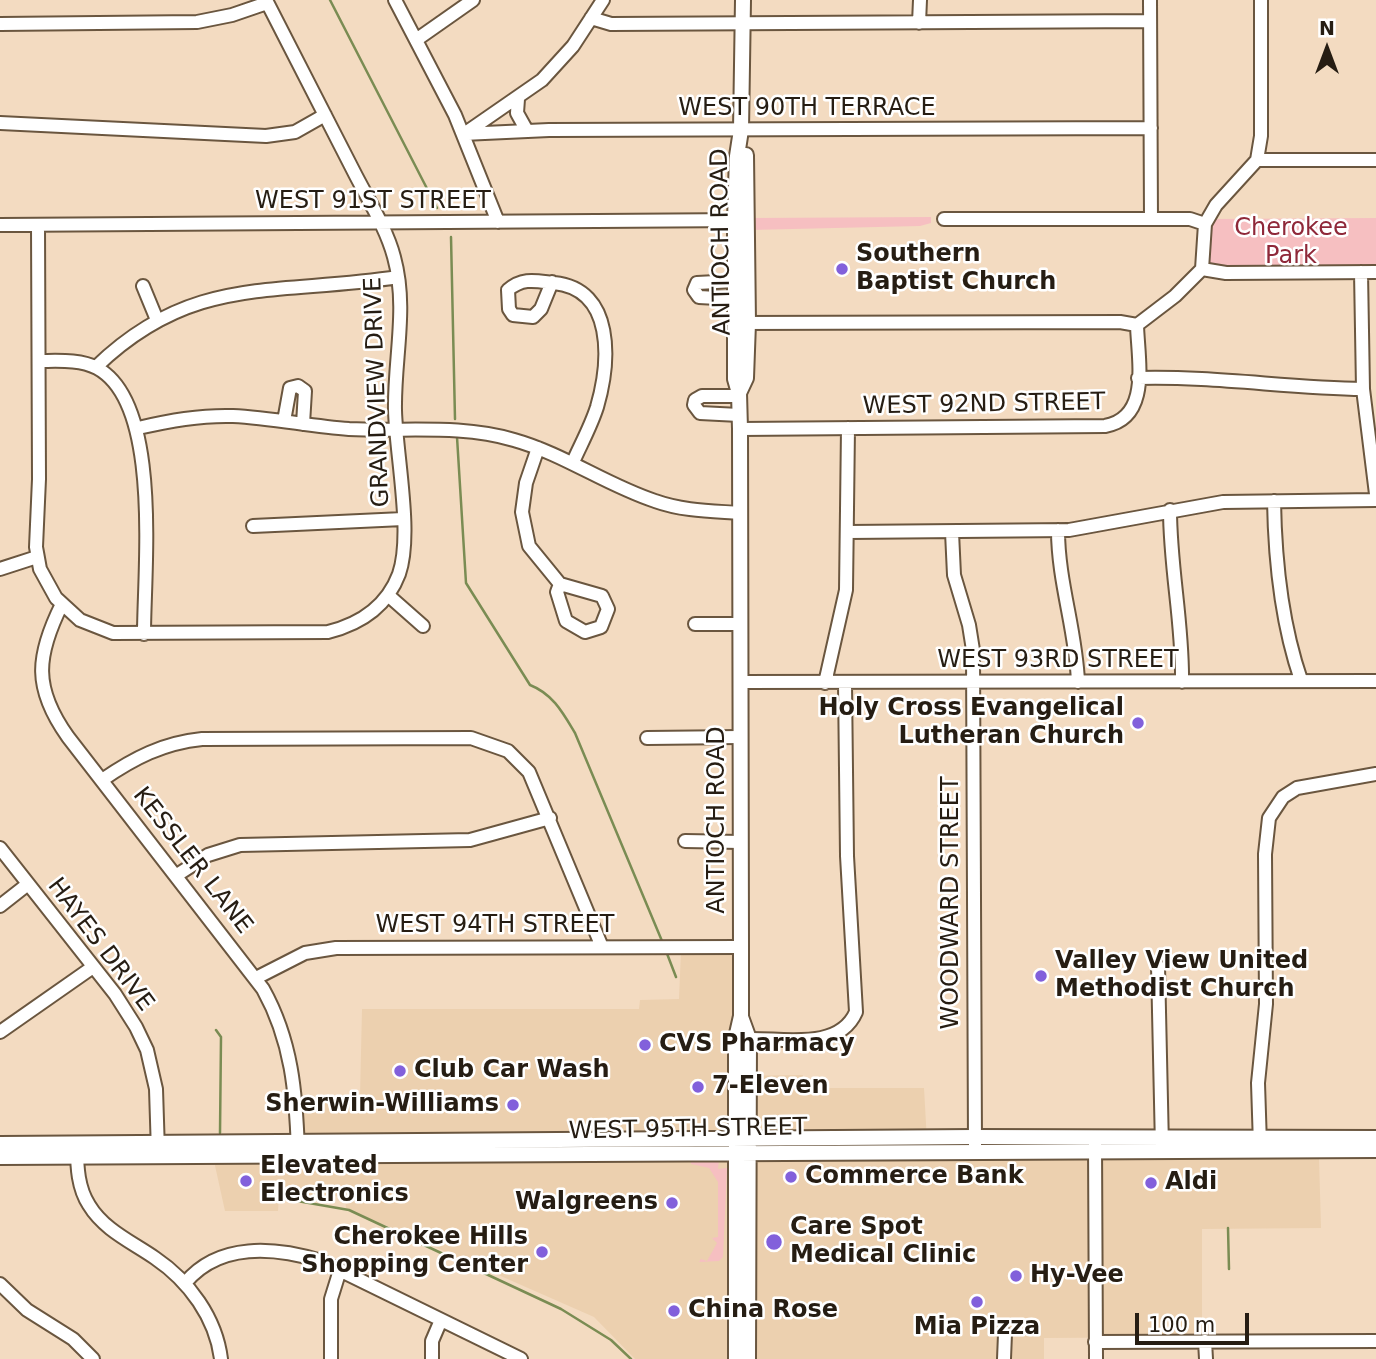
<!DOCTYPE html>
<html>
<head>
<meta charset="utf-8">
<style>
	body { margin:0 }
	#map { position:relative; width:1376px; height:1359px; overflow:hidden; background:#f3dbc1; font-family:"DejaVu Sans",sans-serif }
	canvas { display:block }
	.north { position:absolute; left:1292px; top:14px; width:70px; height:70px; -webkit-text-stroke:5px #fff; paint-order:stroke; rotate:0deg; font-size:19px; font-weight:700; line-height:28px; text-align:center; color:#261d13 }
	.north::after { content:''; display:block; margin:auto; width:24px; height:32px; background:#261d13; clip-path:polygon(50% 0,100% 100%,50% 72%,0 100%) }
	.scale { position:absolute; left:1135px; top:1313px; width:114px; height:32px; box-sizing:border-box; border:4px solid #261d13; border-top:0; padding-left:9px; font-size:21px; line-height:24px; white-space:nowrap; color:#261d13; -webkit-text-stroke:5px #fff; paint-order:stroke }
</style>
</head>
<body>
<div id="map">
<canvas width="1376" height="1359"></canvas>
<div class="north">N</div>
<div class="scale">100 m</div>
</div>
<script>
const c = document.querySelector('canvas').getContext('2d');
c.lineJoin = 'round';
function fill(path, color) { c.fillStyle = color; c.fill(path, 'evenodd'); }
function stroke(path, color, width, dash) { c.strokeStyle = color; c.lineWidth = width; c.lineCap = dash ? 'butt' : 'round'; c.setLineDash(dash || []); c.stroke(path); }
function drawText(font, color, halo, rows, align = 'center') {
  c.font = font + ' "DejaVu Sans",sans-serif'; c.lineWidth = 5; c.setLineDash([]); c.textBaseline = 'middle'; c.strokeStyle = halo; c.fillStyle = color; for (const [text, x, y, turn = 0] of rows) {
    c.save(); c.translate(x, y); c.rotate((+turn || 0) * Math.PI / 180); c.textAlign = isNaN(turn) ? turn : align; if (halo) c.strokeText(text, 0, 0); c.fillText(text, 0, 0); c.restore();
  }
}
fill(new Path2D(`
	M733 950 732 1076 803 1075 804 1088H924L928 1159 1319 1158 1321 1228 1202 1229V1337L1044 1338V1359H635L594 1317 346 1208 345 1196 279 1197 278 1211H225L214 1161 303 1160 304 1101 360 1097 362 1009H639L640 1000 679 999 681 951Z`), '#ecd0af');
fill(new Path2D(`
	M931 217V223L920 226 750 230V218Z
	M1376 218V267L1216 268 1208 262V237L1213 219Z
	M691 1160H719L718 1169 727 1168 723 1257 719 1261 699 1262 701 1259 707 1261 717 1243 712 1238 718 1237V1182L709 1168 691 1164Z`), '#f6bfc1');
stroke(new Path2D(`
	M330 0 437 208
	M451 237 455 419
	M457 437 466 583 530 685C553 694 563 713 575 733L662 941
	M666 951 676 977
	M216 1030 221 1037 220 1133
	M280 1198 349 1210 561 1309 611 1340 631 1359
	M1228 1228 1229 1269`), '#7a8c53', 2.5);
const minor = new Path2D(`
	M395 0 455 115 498 222
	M1150 0 1151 219
	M591 18 611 24 1150 21
	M919 23 920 0
	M0 24 197 22 232 15 267 3
	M416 40 473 0
	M518 99 517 113 527 131
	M0 123 266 136 295 132 325 115
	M463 134 549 130 1151 128
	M464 134 542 80 573 46 603 0
	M1257 160H1376
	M944 219H1190L1205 224
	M0 225 745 220
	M38 225 39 479 36 547 40 569 56 598 80 620 113 633 328 632C360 624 387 606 399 574 413 534 396 455 395 410 394 359 408 308 394 257 386 227 367 198 353 170 324 114 295 57 266 0
	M1202 269 1226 273 1376 272
	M1361 272 1363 389 1376 494
	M735 281 697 283 694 290 699 297 735 299
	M552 282 541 309 533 317 513 315 509 309 508 290C523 277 536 281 554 283 615 289 610 362 597 407 591 426 581 444 573 462
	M143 286 157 320
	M739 323 1120 322 1137 325
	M39 361C57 361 80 359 97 368 162 403 144 569 144 634
	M96 367C193 273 277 296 398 277
	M1138 378C1214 376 1288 388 1363 389
	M739 396H702L695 400 694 405 700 413 739 415
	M284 421 290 388 298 386 305 391 303 424
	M138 428C169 421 200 415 233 416 272 418 310 426 349 429 405 432 459 424 514 440 564 454 606 485 655 501 683 511 711 511 739 513
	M740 429 1105 426C1151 418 1138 360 1137 325L1175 296 1202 269 1205 224 1216 205 1257 160 1261 136V0
	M538 448 526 483 522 512 529 546 560 584 602 596 608 609 601 627 585 632 566 621 557 592 560 584
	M1274 501C1275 562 1281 622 1301 680
	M1170 510C1170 568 1183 624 1182 682
	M253 526 403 519
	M1058 530C1058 582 1076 630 1078 682
	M848 532 1069 530 1223 502 1376 500
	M952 532 954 575 969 625 973 650 975 1145
	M0 569 37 557
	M389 596 423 626
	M62 604C36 656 33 688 68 737L263 989C292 1041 296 1093 298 1151
	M695 624H739
	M740 682 1376 681
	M825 683 846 590 848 428
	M647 738 740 737
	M102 780C134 758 163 743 202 739L471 738 508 751 529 772 602 947
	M685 841 741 842
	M0 848 115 994 136 1027 147 1050 156 1089 158 1152
	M177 875 208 855 240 845 470 840 550 818
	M0 906 28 884
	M1158 966 1162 1147
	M256 978 305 953 336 948 741 947
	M0 1032 93 967
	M749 1039C784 1038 839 1051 856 1012L847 856 845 684
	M1095 1142 1096 1359
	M1260 1145 1258 1083 1266 1004 1265 854 1269 818 1283 797 1297 788 1376 774
	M77 1148C77 1167 78 1188 89 1205 104 1230 132 1242 155 1258 189 1281 216 1318 221 1359
	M185 1283C219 1242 275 1247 321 1261L521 1359
	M0 1284 27 1310 73 1339 93 1359
	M1205 1341 1206 1359
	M1095 1342 1376 1341
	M331 1359V1299L340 1270
	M432 1359V1341L441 1320
	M1004 1359 1005 1334`);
const major = new Path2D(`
	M739 393 746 378 748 323 746 155
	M741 1017 749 1039 748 1359
	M0 1144 974 1137 1376 1138
	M0 1157 1376 1150
	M736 1359V1038L741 1016V947L740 429 739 393 735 379V220L737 156 741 130 743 0`);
stroke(minor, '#6a563f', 16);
stroke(major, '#6a563f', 18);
stroke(minor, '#fff', 12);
stroke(major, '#fff', 14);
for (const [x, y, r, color] of [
	[842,269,7,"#8260db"],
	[1138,723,7,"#8260db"],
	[1041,976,7,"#8260db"],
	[645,1045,7,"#8260db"],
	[400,1071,7,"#8260db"],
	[698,1087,7,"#8260db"],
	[513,1105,7,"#8260db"],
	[791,1177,7,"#8260db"],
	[246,1181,7,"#8260db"],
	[1151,1183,7,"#8260db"],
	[672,1203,7,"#8260db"],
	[774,1242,9,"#8260db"],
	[542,1252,7,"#8260db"],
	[1016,1276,7,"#8260db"],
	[977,1302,7,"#8260db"],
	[674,1311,7,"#8260db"]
]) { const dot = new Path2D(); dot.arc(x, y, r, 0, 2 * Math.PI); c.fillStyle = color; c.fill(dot); stroke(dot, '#fff', 2.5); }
drawText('24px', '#261d13', '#fff', [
	["WEST 90TH TERRACE",807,109],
	["WEST 91ST STREET",373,202],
	["ANTIOCH ROAD",722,242,-91],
	["GRANDVIEW DRIVE",378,392,-92],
	["WEST 92ND STREET",984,405,-1],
	["WEST 93RD STREET",1058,661],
	["ANTIOCH ROAD",718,820,-90],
	["KESSLER LANE",192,861,52],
	["WOODWARD STREET",952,903,-90],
	["WEST 94TH STREET",495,926],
	["HAYES DRIVE",100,945,53],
	["WEST 95TH STREET",688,1130,-1]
]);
drawText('24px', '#8f2839', '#fff', [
	["Cherokee",1291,229],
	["Park",1291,257]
]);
drawText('bold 24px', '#261d13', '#fff', [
	["Southern",856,255],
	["Baptist Church",856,283],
	["Holy Cross Evangelical",1124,709,"right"],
	["Lutheran Church",1124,737,"right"],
	["Valley View United",1055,962],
	["Methodist Church",1055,990],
	["CVS Pharmacy",659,1045],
	["Club Car Wash",414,1071],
	["7-Eleven",712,1087],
	["Sherwin-Williams",499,1105,"right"],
	["Elevated",260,1167],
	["Electronics",260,1195],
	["Commerce Bank",805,1177],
	["Aldi",1165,1183],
	["Walgreens",658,1203,"right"],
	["Care Spot",790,1228],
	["Medical Clinic",790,1256],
	["Cherokee Hills",528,1238,"right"],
	["Shopping Center",528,1266,"right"],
	["Hy-Vee",1030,1276],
	["China Rose",688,1311],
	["Mia Pizza",977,1328,"center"]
], 'left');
</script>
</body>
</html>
